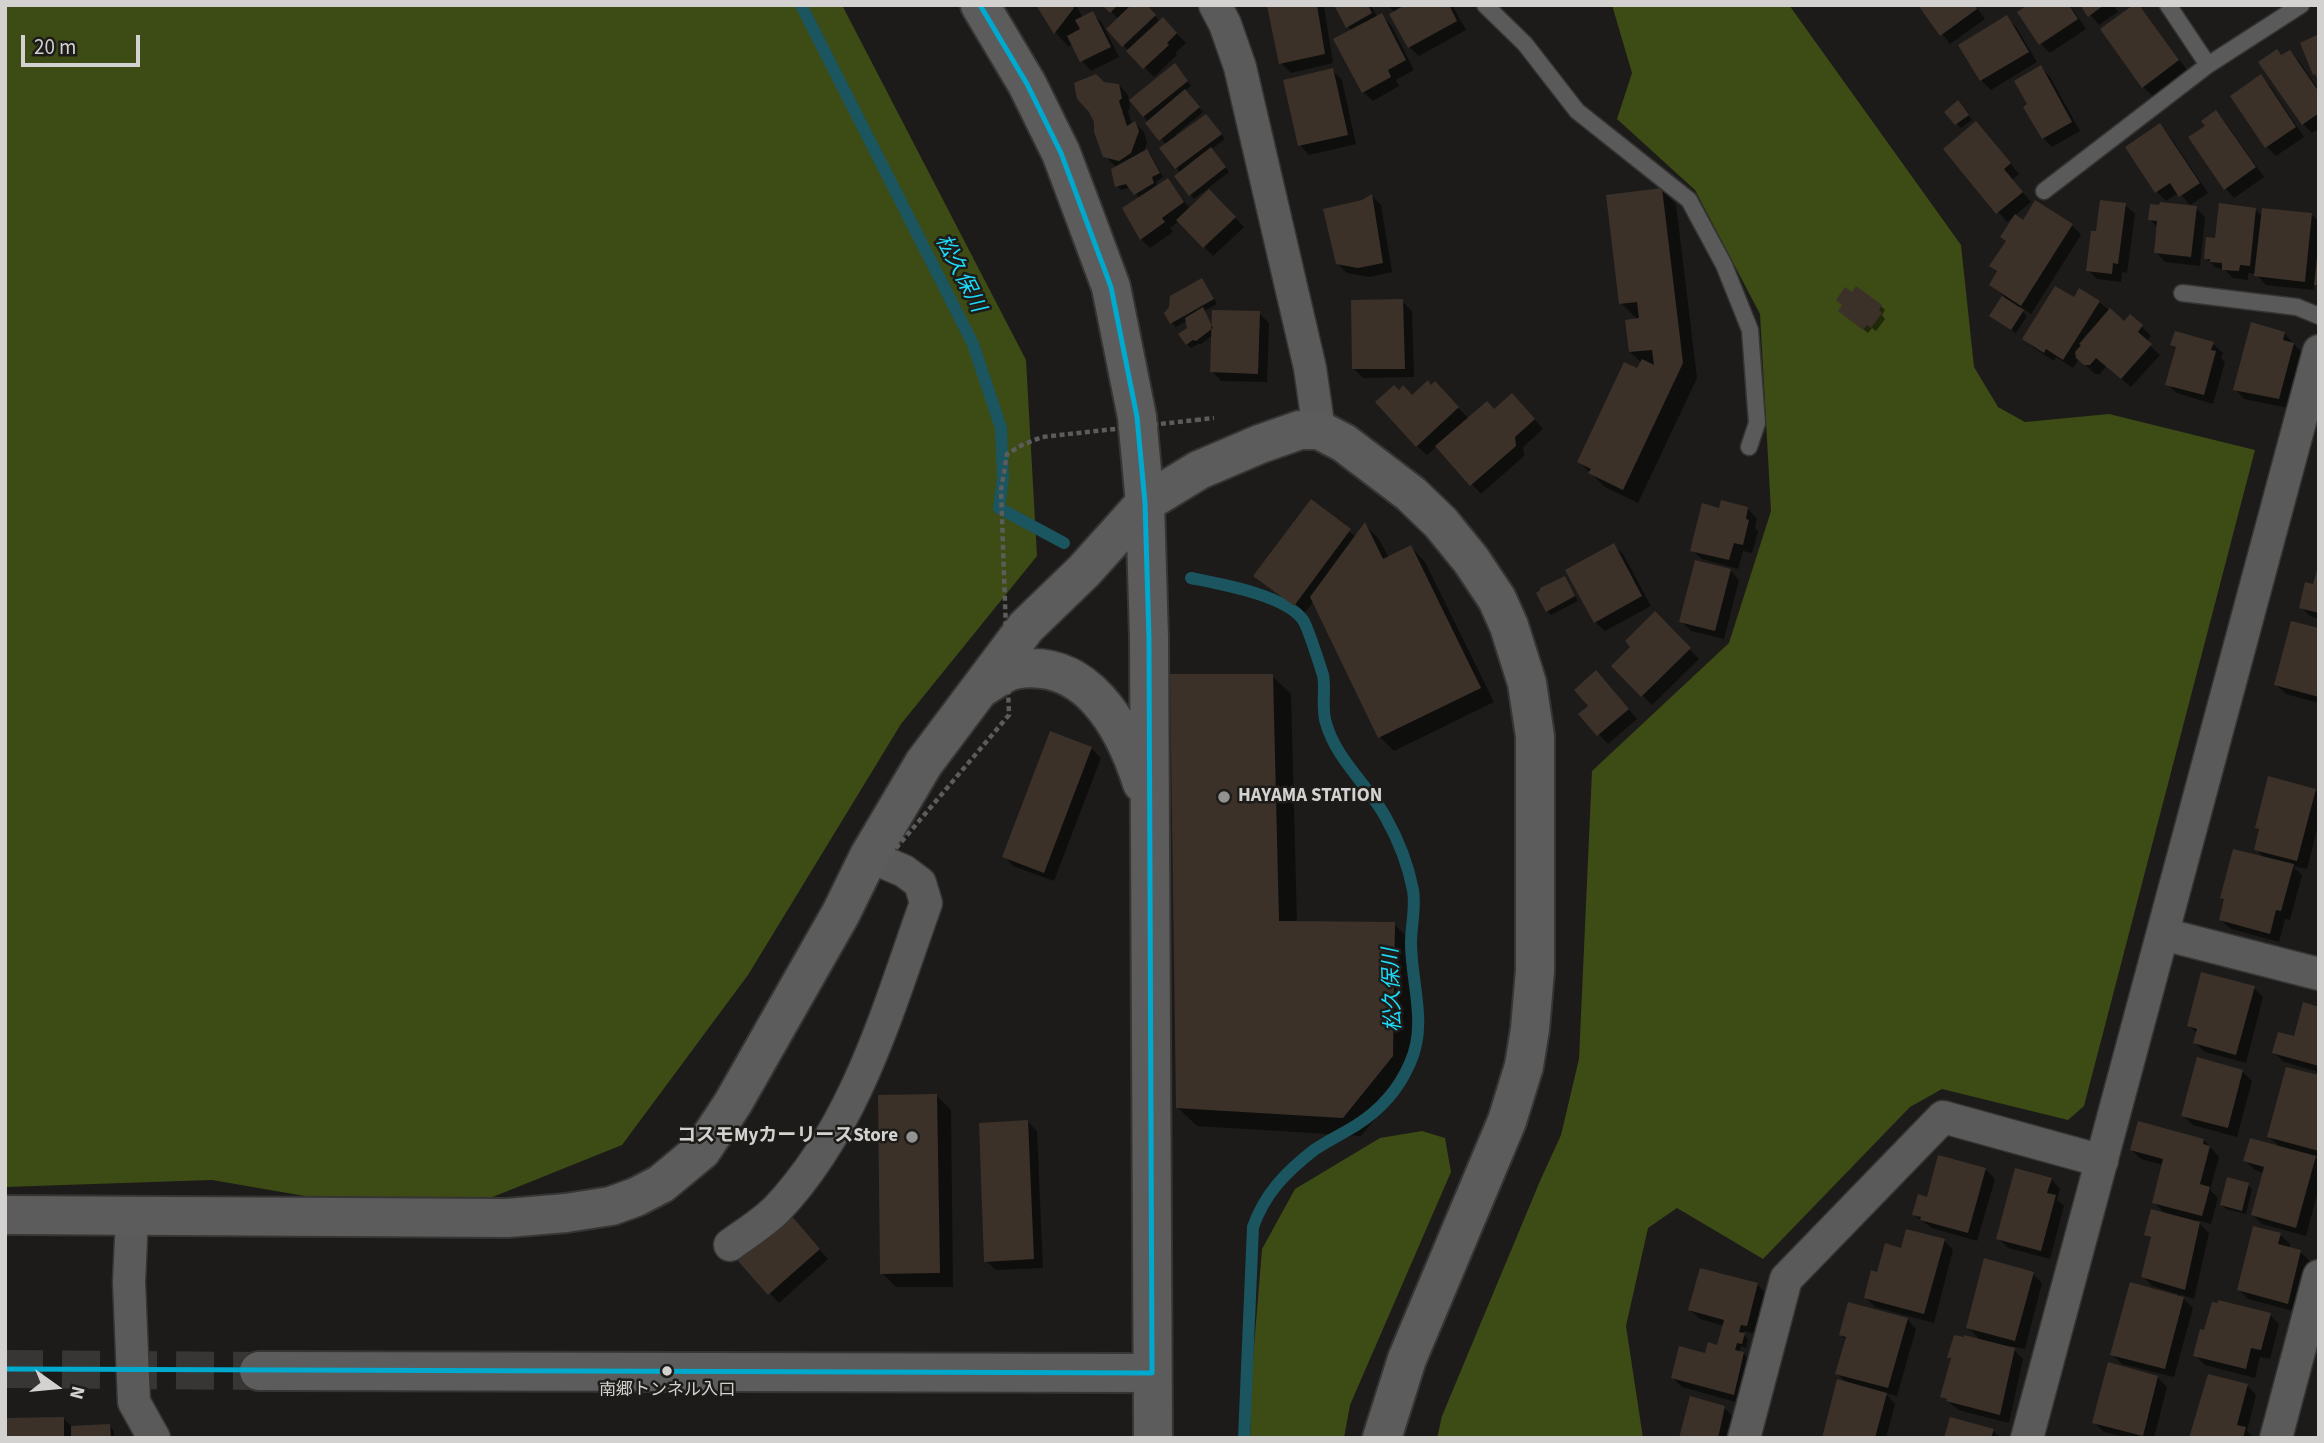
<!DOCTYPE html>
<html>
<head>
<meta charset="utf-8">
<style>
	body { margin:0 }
	#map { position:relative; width:2324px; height:1443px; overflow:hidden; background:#1c1b1a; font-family:"Source Sans 3",sans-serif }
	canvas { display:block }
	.frame { position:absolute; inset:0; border:7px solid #d3d2d0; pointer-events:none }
	.north { position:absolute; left:21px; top:1352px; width:70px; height:70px; -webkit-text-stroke:5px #1d1c19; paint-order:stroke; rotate:105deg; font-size:19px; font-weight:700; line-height:28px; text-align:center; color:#d3d2d0 }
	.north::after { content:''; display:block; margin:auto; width:24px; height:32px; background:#d3d2d0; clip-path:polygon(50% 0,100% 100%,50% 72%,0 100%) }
	.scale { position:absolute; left:21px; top:35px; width:119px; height:32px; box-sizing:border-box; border:4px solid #d3d2d0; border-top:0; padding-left:9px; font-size:21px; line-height:24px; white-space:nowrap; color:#d3d2d0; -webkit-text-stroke:5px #1d1c19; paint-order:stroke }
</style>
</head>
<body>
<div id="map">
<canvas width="2324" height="1443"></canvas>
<div class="frame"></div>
<div class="north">N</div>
<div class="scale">20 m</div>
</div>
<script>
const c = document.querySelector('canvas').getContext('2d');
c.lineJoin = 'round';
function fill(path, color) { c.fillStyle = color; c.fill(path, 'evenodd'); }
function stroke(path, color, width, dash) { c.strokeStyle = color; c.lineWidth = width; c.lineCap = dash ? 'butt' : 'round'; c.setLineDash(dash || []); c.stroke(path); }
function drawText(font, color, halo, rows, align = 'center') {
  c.font = font + ' "Source Sans 3","Noto Sans JP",sans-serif'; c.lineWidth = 5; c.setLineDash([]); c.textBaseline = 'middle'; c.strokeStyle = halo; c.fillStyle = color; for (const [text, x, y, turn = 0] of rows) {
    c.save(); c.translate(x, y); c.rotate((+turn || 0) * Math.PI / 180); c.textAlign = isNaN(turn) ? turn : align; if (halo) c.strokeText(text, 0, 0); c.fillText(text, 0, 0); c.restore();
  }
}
fill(new Path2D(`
	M5 5H842L1026 360 1037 556 901 724 748 975 622 1145 438 1219 212 1180 5 1187Z
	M1612 5H1789L1961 245 1974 367 1998 407 2025 422 2109 414 2255 450 2084 1106 2068 1120 1942 1089 1910 1107 1763 1259 1677 1208 1648 1228 1626 1326 1643 1438H1437L1442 1416 1540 1181 1561 1135 1579 1059 1592 771 1729 643 1771 511 1760 314 1695 190 1617 119 1632 73Z
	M1422 1131 1445 1138 1451 1172 1350 1405 1344 1438H1250L1252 1371 1262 1249 1295 1189 1380 1138Z`), '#3d4b14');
fill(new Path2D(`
	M1038 5H1076L1083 18 1092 13 1102 23 1119 57 1091 71 1082 61 1072 43 1069 47 1056 33Z
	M1105 5H1145L1160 22 1163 20 1186 43 1175 53 1177 55 1154 77 1108 29 1118 19Z
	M1278 5H1322L1324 7 1333 63 1291 73 1281 63 1269 7Z
	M1335 5H1371L1377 17 1381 15 1391 25 1414 70 1396 80 1399 86 1373 101 1363 92 1351 31Z
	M1388 5H1452L1466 30 1419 56 1409 47 1395 13Z
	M1920 5H1975L1985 19 1950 44Z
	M2030 5H2070L2086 29 2050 53 2041 44 2020 12Z
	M2082 5H2113L2118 12 2099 25Z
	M2138 5 2187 70 2153 96 2143 87Z
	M2006 17 2016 27 2037 62 1991 90 1981 80 1960 45Z
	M2289 52 2299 61 2319 90V129L2312 133 2303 124 2282 57Z
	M2041 67 2050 77 2080 131 2052 147 2043 138Z
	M1179 70 1191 86 1184 92 1203 112 1176 134 1178 136 1210 120 1225 139 1211 149 1229 172 1194 199 1190 194 1166 145 1131 100Z
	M1332 70 1342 80 1356 144 1309 155 1300 145Z
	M2260 77 2270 86 2304 137 2276 156 2267 147 2232 96Z
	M1104 84 1119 85 1128 95 1130 108 1128 111 1132 125 1135 123 1144 132 1147 142 1144 153 1147 151 1151 155 1163 177 1156 182 1157 187 1168 180 1190 209 1208 191 1207 189 1244 227 1213 256 1179 221 1170 228 1173 232 1150 248 1141 239 1139 198 1131 187 1121 190 1117 186V168L1105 156Z
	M1962 107 1972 120 1961 128 1946 112Z
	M2215 113 2225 122 2264 177 2234 198 2225 188 2207 126Z
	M2159 125 2169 135 2208 193 2190 205 2179 192 2166 201 2157 192Z
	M1985 133 2019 174 2012 180 2031 202 2007 222 1945 150Z
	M1661 189 1676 204 1697 378 1638 503 1605 487 1579 462 1642 363 1630 352 1638 320 1621 303Z
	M1372 196 1381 205 1392 272 1369 277 1347 273 1337 263 1363 201Z
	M2125 205 2135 214 2127 273 2122 272 2121 282 2097 279 2088 270 2097 233Z
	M2196 208 2205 217 2200 266 2165 262 2156 252 2158 228 2150 219Z
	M2255 209 2263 217 2311 214 2319 222V287L2314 283V290L2266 285 2256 274 2248 273V280L2233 278 2226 271 2215 267 2206 258 2216 240Z
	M2023 222 2072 225 2081 235 2031 314 2021 307 2020 309 2027 316 2016 333 1991 316 2004 296 1991 284 1998 273 1991 266Z
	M1206 285 1217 304 1204 311 1213 327 1259 313 1269 323 1267 382 1221 381 1212 371 1213 335 1201 344H1198L1191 348 1187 344 1188 320 1176 327 1172 323Z
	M2074 299 2099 302 2125 323 2142 327 2151 336 2146 342 2160 355 2131 387 2106 366 2100 374H2095L2079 359 2073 368 2056 357 2054 361 2034 348 2024 339Z
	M1402 301 1412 311 1414 377 1363 378 1354 369Z
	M1881 306 1885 310 1882 315 1885 319 1876 331 1872 328 1868 333 1844 315Z
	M2284 333 2303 354 2288 408 2244 399 2235 389Z
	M2173 344H2213L2223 353 2221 358 2225 362 2213 404 2177 393 2167 384 2177 349Z
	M1432 387 1444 393 1469 419 1522 405 1543 429 1523 447 1524 456 1481 494 1437 446 1427 455 1417 446 1399 392 1412 397Z
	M1311 502 1356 537 1365 525 1379 539 1389 558 1411 547 1425 562 1494 702 1394 751 1380 737 1314 601 1304 614 1255 576Z
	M1747 508 1757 518 1755 528 1758 531 1752 553 1743 551 1738 569 1702 559 1692 550 1721 510Z
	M1613 545 1623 554 1651 606 1605 631 1595 622Z
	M1730 570 1739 580 1724 639 1691 631 1681 621Z
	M2319 570V619L2310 616 2301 607 2315 586Z
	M1564 578 1578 601 1551 615 1547 611Z
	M1655 614 1699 659 1652 705 1613 666 1633 647Z
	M2319 630V703L2286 694 2276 685Z
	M1272 676 1291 694 1297 923 1394 924 1413 943 1411 1075 1361 1136 1197 1126 1178 1108Z
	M1605 682 1637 719 1608 744 1581 715 1590 706Z
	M1091 748 1101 758 1054 881 1013 866 1004 856Z
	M2315 790 2319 794V822L2307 869 2292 866 2302 875 2290 920 2285 919 2279 942 2231 929 2221 920 2226 901 2222 897 2265 859 2256 849 2260 831 2257 828Z
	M2254 988 2263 997 2246 1063 2205 1052 2195 1043 2198 1034 2189 1026Z
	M2319 1009V1072L2284 1062 2274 1053 2295 1038Z
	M2242 1071 2252 1081 2237 1137 2193 1125 2183 1115Z
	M2319 1077V1157L2313 1155 2319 1161V1187L2306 1236 2262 1224 2253 1215 2264 1173 2255 1170 2245 1161 2281 1148 2269 1137Z
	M937 1096 951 1110 953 1287H896L882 1273Z
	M1028 1122 1037 1131 1043 1268 996 1270 986 1261Z
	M2204 1140 2219 1157 2210 1190 2218 1198 2211 1224 2196 1220 2209 1233 2194 1299 2179 1294 2193 1308 2174 1377 2122 1364 2112 1354 2177 1297 2178 1294 2152 1286 2143 1276 2152 1240 2146 1234 2166 1215 2154 1202 2163 1165 2141 1159 2132 1150Z
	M1985 1169 1995 1179 1977 1241 1932 1228 1914 1215Z
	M2051 1179 2060 1189 2057 1200 2064 1206 2050 1259 2008 1248 1998 1238Z
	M2248 1185 2252 1189 2246 1214 2226 1209 2222 1205Z
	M799 1226 828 1259 779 1303 740 1261Z
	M2280 1235 2290 1244 2289 1249 2300 1252 2310 1261 2297 1312 2248 1299 2239 1290Z
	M1944 1240 1953 1250 1934 1323 1875 1307 1866 1298 1878 1274Z
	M2033 1274 2042 1283 2025 1349 2010 1346 2023 1359 2009 1423 1958 1410 1942 1396 1952 1360 1949 1357 1981 1341 1968 1327Z
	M1757 1284 1766 1294 1756 1334 1744 1331 1743 1334 1748 1339 1746 1348 1741 1346 1739 1353 1744 1354 1753 1363 1743 1404 1682 1387 1673 1378 1718 1347 1724 1326 1700 1319 1690 1310Z
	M2270 1315 2279 1324 2270 1359 2260 1357 2255 1378 2205 1365 2195 1355Z
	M1907 1319 1916 1329 1897 1396 1885 1393 1895 1404 1886 1438H1824L1848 1384 1837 1373 1847 1341 1841 1335Z
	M2158 1378 2167 1387 2154 1438H2128L2104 1432 2094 1422Z
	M2247 1385 2256 1395 2247 1431 2254 1438H2191Z
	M1724 1407 1733 1417 1729 1438H1680Z
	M63 1418 73 1428 109 1426 114 1431V1438H5Z
	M1993 1430 2000 1438H1946Z`), '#0007');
stroke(new Path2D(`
	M801 5 973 344 1001 428 1003 478 999 508 1064 543
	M1191 578C1220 584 1285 595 1303 620 1308 627 1320 666 1323 675 1326 690 1321 708 1326 723 1336 759 1367 784 1385 816 1398 839 1408 864 1413 890 1416 907 1411 926 1411 943 1411 983 1428 1024 1410 1063 1399 1089 1379 1111 1355 1126 1342 1134 1327 1141 1314 1150 1286 1172 1265 1193 1253 1227L1244 1438`), '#1a5560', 12);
fill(new Path2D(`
	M1036 5H1072L1074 8 1054 34Z
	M1102 5H1118L1110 13Z
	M1131 5H1147L1156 15 1122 47 1106 29Z
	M1317 5 1325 54 1279 64 1267 6Z
	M1334 5H1368L1372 13 1346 28Z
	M1405 5H1449L1457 21 1408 48 1389 14Z
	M1918 5H1974L1977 9 1940 36Z
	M2027 5H2069L2078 19 2039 45 2017 12Z
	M2080 5H2104L2088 17Z
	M2133 5H2139L2179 60 2142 88 2100 29Z
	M1093 11 1111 47 1080 62 1067 36 1080 29 1075 20Z
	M1382 13 1406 60 1388 70 1391 77 1362 93 1333 39Z
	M2007 15 2029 52 1980 81 1958 45Z
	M1163 17 1177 33 1167 43 1169 45 1143 69 1126 51Z
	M2319 34V83L2315 74 2313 75 2300 43Z
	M2277 49 2281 55 2290 50 2319 92V113L2302 125 2258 62Z
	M1175 63 1188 81 1143 117 1129 100Z
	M2041 65 2072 122 2042 139 2023 107 2027 104 2014 81Z
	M1333 68 1348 135 1298 146 1283 80Z
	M1096 74 1104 82 1119 84 1122 98 1119 101 1127 126 1135 121 1139 131 1131 153 1119 161 1103 157 1094 132V122L1089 112 1077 99 1074 83Z
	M2261 74 2296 127 2265 148 2230 96Z
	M1185 89 1200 107 1159 141 1145 123Z
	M1958 100 1969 115 1955 125 1944 112Z
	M2216 110 2256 167 2224 190 2188 137 2205 126 2201 121Z
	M1206 114 1222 134 1175 169 1159 148Z
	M1976 121 2011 163 2004 169 2023 192 1996 214 1943 149Z
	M2160 123 2200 183 2179 197 2170 183 2155 193 2125 147Z
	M1211 147 1226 167 1189 196 1174 176Z
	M1147 149 1160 173 1152 177 1154 183 1134 195 1126 184 1115 187 1111 169Z
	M1168 178 1184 202 1162 218 1165 222 1140 240 1122 208Z
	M1662 188 1683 363 1623 490 1588 473 1591 469 1577 462 1624 362 1637 368 1642 359 1654 365 1652 350 1629 352 1625 320 1639 318 1637 302 1619 304 1606 195Z
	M1209 189 1236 217 1203 248 1176 220Z
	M1372 194 1383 263 1358 268 1336 264 1323 209 1362 200Z
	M2035 200 2073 224 2021 306 1989 285 1997 271 1989 266 2006 241 2000 237 2015 214 2023 220Z
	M2100 200 2126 203 2118 264 2113 263 2112 274 2086 271 2091 231H2096Z
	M2160 202 2197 206 2191 257 2154 253 2157 221 2148 220 2150 204 2159 205Z
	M2219 203 2256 208 2250 266 2240 265 2239 271 2222 270V263L2210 262V259H2204L2206 237 2215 238Z
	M2262 208 2312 213 2305 282 2254 276Z
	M2317 257H2319V285H2314Z
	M1202 278 1214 299 1170 324 1164 313 1169 307 1170 296Z
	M1856 286 1882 305 1879 310 1882 313 1871 328 1867 325 1863 330 1838 311 1842 305 1836 300 1845 287 1852 292Z
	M2055 286 2074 297 2079 288 2100 301 2063 360 2046 349 2044 353 2022 339Z
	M2002 296 2024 310 2011 330 1989 316Z
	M1403 299 1405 369H1352L1351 300Z
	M1203 307 1213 328 1196 341 1193 340 1186 345 1178 334 1187 328 1185 318Z
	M2110 308 2124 321 2130 314 2143 325 2138 332 2152 344 2121 379 2096 358 2090 365H2084L2076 358 2075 352 2081 345 2079 344Z
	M1212 310 1260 311 1258 374 1210 372Z
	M2251 322 2285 332 2283 340 2294 343 2279 399 2233 390Z
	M2175 331 2214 342 2211 350 2216 351 2204 395 2165 385 2176 347 2170 345Z
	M1428 380 1431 385 1435 381 1459 407 1416 447 1375 402 1394 385 1399 390 1403 385 1412 395Z
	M1512 393 1535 419 1515 437 1516 446 1470 486 1435 446 1487 401 1494 409Z
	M1311 499 1351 529 1294 606 1253 576Z
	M1721 500 1748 507 1746 519 1749 520 1743 545 1734 543 1729 560 1690 551 1702 503 1719 508Z
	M1365 522 1383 559 1411 545 1481 688 1378 738 1310 597Z
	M1614 543 1642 596 1594 623 1565 570Z
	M1695 560 1731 569 1715 631 1679 622Z
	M2318 567H2319V613L2299 608 2305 582 2313 584Z
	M1565 576 1575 596 1546 612 1536 593 1540 590V588Z
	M1655 611 1691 648 1641 697 1611 666 1630 647 1625 641Z
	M2291 621 2319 628V697L2274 685Z
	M1596 670 1629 709 1597 736 1578 714 1588 706 1574 690Z
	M1170 674H1273L1279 921 1395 922 1393 1056 1343 1118 1176 1108Z
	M1050 731 1092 747 1044 873 1002 857Z
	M2268 776 2316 789 2297 861 2254 850 2259 829 2255 828Z
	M2233 849 2294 864 2281 911 2276 910 2270 934 2219 920 2224 899 2220 898Z
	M2201 972 2255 986 2236 1055 2193 1043 2197 1029 2187 1026Z
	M2303 1002 2319 1007V1066L2272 1053 2278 1032 2294 1036Z
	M2197 1057 2243 1070 2228 1128 2181 1116Z
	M2286 1067 2319 1075V1151L2267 1137Z
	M937 1094 940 1273 880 1274 878 1095Z
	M1028 1120 1034 1259 984 1262 979 1123Z
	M2138 1121 2204 1139 2203 1144 2210 1146 2200 1184 2210 1187 2202 1216 2152 1203 2163 1159 2130 1150Z
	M2250 1138 2316 1156 2296 1228 2251 1215 2264 1167 2243 1161Z
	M1938 1155 1986 1168 1968 1233 1920 1220 1921 1217 1912 1215 1918 1194 1927 1197Z
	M2015 1168 2052 1178 2047 1193 2056 1195 2041 1251 1996 1239Z
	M2227 1177 2249 1183 2242 1211 2220 1205Z
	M2151 1209 2200 1222 2185 1290 2141 1277 2151 1237 2144 1235Z
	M790 1214 820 1249 768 1295 738 1261Z
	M2253 1226 2281 1233 2278 1244 2301 1250 2288 1304 2237 1290Z
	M1906 1229 1945 1239 1924 1314 1864 1298 1871 1270 1877 1272 1885 1243 1901 1248Z
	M1984 1258 2034 1272 2015 1341 1966 1328Z
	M1700 1268 1758 1283 1747 1326 1741 1325 1739 1332 1745 1333 1742 1344 1737 1343 1735 1350 1744 1352 1734 1395 1671 1378 1679 1346 1705 1353 1708 1342 1717 1345 1724 1320 1688 1310Z
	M2130 1282 2184 1297 2165 1369 2110 1355Z
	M2218 1300 2271 1313 2261 1350 2251 1348 2246 1369 2193 1356 2200 1329 2204 1330 2212 1302 2218 1303Z
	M1848 1302 1908 1318 1888 1388 1835 1374 1846 1337 1839 1335Z
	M1954 1335 1964 1337V1335L2015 1348 2000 1415 1946 1401 1947 1399 1940 1397 1951 1358H1947Z
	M2108 1362 2158 1376 2143 1436 2092 1423Z
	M2208 1374 2248 1384 2237 1425 2246 1427 2243 1438H2189Z
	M1837 1379 1887 1393 1875 1438H1822Z
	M1690 1396 1725 1406 1718 1438H1679Z
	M64 1417V1438H5V1418Z
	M1950 1417 1994 1429 1991 1438H1944Z
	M110 1424 111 1438H71V1426Z`), '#3b3129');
stroke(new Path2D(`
	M5 1369 259 1371`), '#373635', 38, [38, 19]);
const lane = new Path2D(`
	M1485 5 1525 44 1577 111 1689 200 1724 265 1750 330 1757 423 1749 447
	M2168 5 2208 65
	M2044 191 2208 65 2301 5
	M2182 293 2297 307 2319 316`);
const street = new Path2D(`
	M1215 5 1225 24 1240 67 1310 368 1319 430
	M2163 934 2319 974
	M132 1217 129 1282 134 1402 154 1438
	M730 1245C745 1234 763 1223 777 1209 856 1126 888 1009 926 903L920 883 904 871 869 856
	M1744 1438 1786 1279 1943 1117 2102 1161
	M2027 1438 2319 351
	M2276 1438 2319 1276`);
const secondary = new Path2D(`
	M980 5 1027 84 1061 153 1088 225 1111 287 1137 417 1145 503 1149 638 1153 1438
	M981 688C991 683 1003 672 1014 670 1086 656 1124 726 1142 783
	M5 1215 507 1218 566 1213 611 1206 636 1197 661 1184 702 1150 733 1103 841 913 869 856 924 763 1026 627 1084 571 1145 503 1199 470 1260 444 1300 430H1319L1344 443 1411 494 1441 523 1471 560 1497 599 1509 626 1527 683 1535 736V971L1530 1029 1524 1066 1507 1121 1407 1359 1382 1438
	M259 1371 1152 1373`);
stroke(lane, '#363533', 19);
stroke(street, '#363533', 35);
stroke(secondary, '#363533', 42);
stroke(new Path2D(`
	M1196 420 1214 418`), '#5b5c5b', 4.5, [5, 3.5]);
stroke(lane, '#5a5a5a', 16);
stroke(street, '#5a5a5a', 32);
stroke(secondary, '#5d5c5c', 38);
stroke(new Path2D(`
	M841 913 1009 715 1001 490 1007 454 1022 445 1042 437 1196 420`), '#5b5c5b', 4.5, [5, 3.5]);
stroke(new Path2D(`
	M5 1369 1152 1373 1149 638 1145 503 1137 417 1111 287 1061 153 1027 84 980 5`), '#00a9ce', 5);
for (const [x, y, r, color] of [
	[1224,797,7,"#939290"],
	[912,1137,7,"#939290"],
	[667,1371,6,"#d3d2d0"]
]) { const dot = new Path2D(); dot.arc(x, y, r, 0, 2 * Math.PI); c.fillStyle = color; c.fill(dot); stroke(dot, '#1d1c19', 2.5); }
drawText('17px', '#d3d2d0', '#1d1c19', [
	["南郷トンネル入口",667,1391]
]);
drawText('bold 19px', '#d3d2d0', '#1d1c19', [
	["HAYAMA STATION",1238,797],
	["コスモMyカーリースStore",898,1137,"right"]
], 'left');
drawText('italic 21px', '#1ddbfa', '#1d1c19', [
	["松久保川",959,274,63],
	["松久保川",1394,990,-92]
]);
</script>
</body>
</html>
